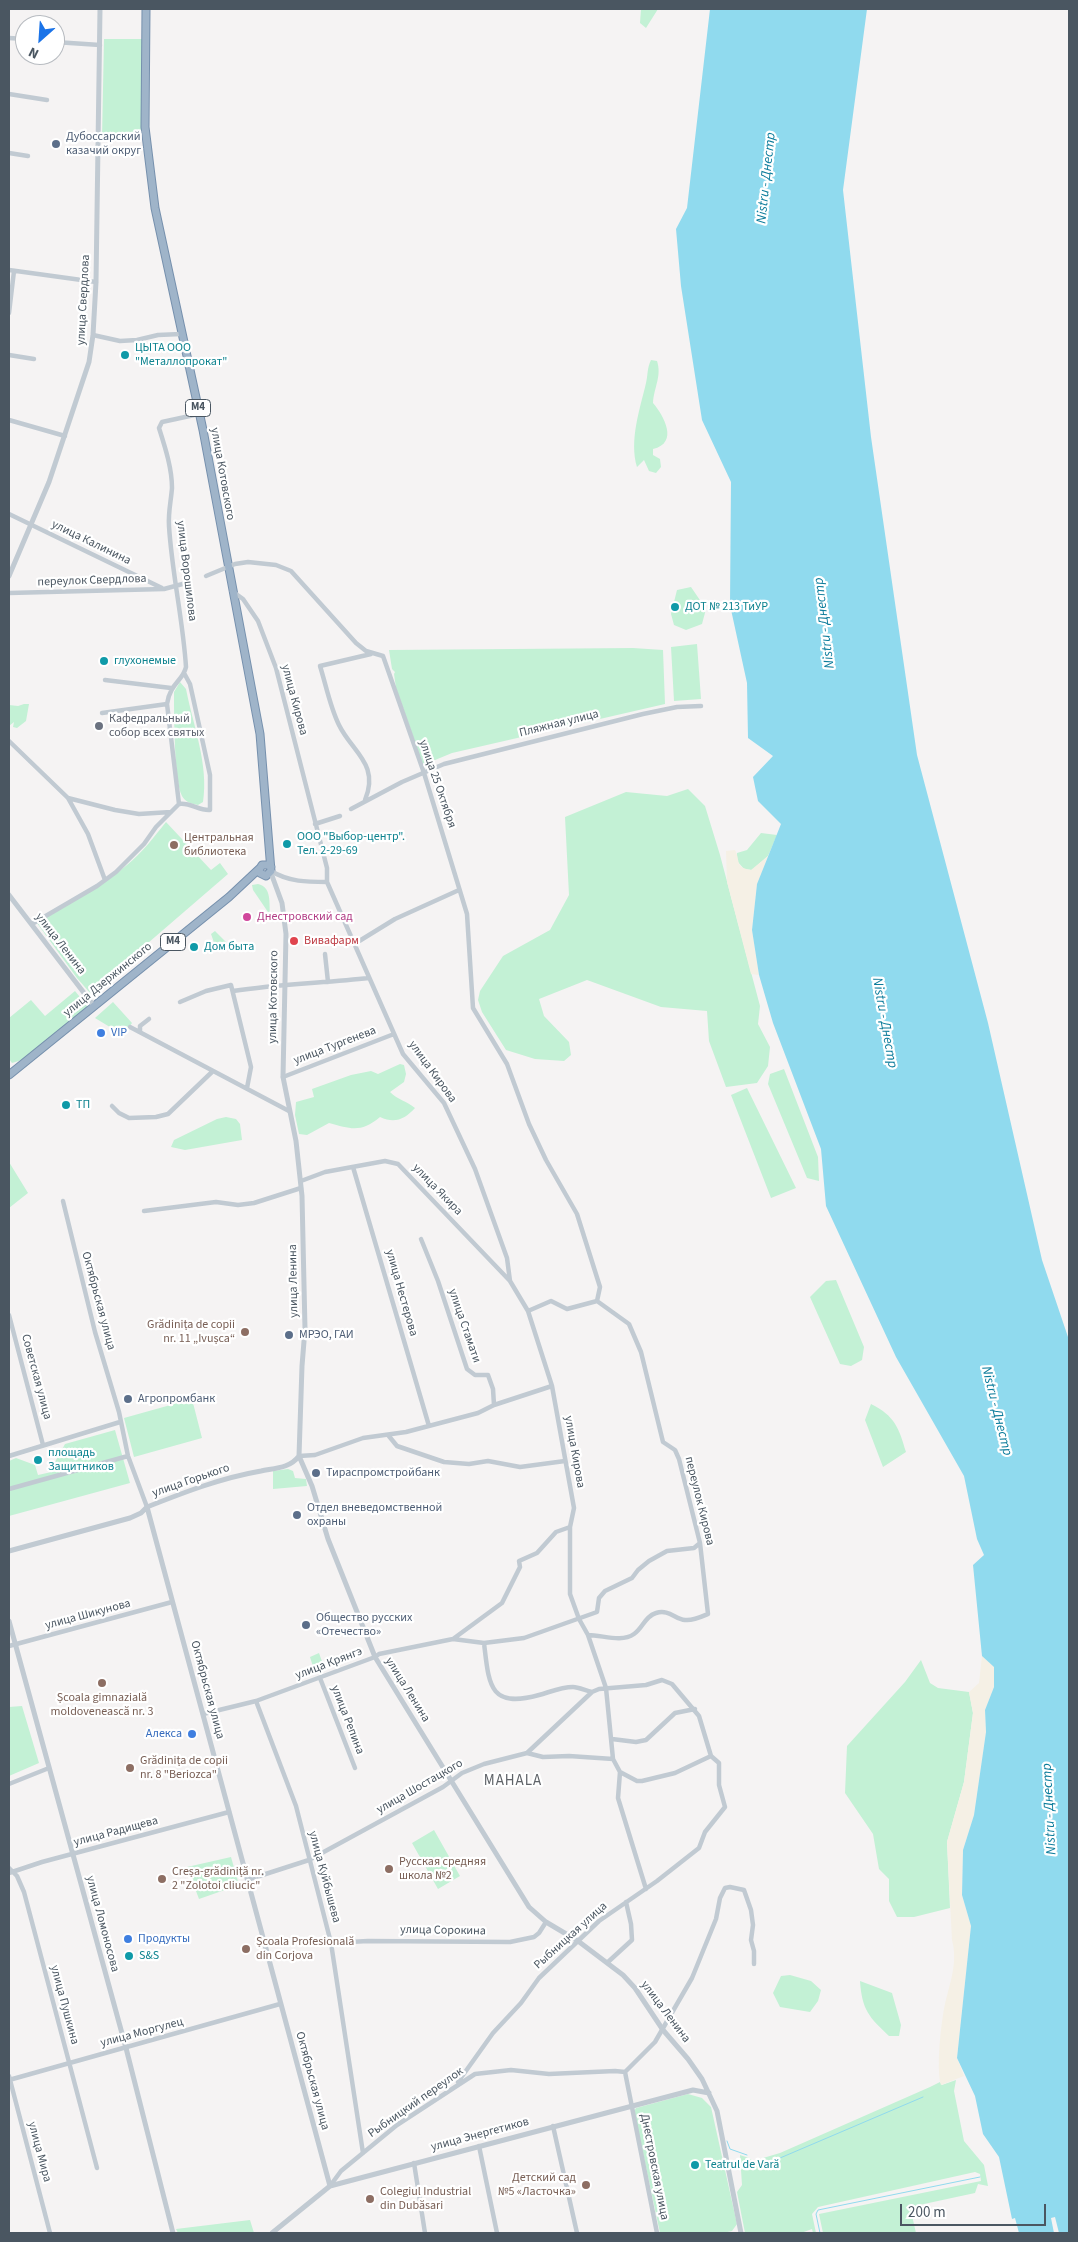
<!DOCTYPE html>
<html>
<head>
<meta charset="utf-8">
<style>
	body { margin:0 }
	#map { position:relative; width:1078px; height:2242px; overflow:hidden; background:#f5f3f3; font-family:"Source Sans 3",sans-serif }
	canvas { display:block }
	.frame { position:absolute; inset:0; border:10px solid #4a5661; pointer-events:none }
	.north { position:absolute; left:15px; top:15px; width:50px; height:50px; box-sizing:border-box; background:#fff; border:1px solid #b7bbc0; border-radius:50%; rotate:206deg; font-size:14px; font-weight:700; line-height:20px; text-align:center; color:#4a5661 }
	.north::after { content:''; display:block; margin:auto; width:18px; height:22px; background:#1a73e8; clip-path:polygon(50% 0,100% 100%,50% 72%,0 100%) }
	.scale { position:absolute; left:900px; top:2204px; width:146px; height:22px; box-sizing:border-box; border:2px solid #4a5661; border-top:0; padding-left:6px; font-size:15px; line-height:18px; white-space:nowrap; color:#4a5661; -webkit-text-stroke:4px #fff; paint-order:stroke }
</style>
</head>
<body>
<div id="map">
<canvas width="1078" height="2242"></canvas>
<div class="frame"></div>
<div class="north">N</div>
<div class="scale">200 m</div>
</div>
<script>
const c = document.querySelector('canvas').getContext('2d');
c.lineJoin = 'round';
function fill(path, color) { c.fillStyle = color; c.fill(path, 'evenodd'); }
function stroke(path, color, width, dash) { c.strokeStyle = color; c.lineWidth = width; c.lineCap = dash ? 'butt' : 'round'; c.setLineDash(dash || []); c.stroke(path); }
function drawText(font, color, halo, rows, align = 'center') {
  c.font = font + ' "Source Sans 3",sans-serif'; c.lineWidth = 4.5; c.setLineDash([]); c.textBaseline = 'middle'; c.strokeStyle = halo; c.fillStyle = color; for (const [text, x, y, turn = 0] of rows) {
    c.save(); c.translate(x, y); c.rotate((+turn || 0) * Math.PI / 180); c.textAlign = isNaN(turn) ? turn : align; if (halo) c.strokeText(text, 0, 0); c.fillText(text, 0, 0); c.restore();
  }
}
fill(new Path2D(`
	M641 9H658L646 28 640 23Z
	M104 39H142L141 139 102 138Z
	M651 360 657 361C662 376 654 387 653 403 664 416 679 443 653 449V455L660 459 661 467 656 473 649 471 644 460 637 467C629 440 640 409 646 383 648 374 647 368 651 360Z
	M691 587 706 609 702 624 686 630 674 625 671 614 677 590Z
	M697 644 701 699 674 701 671 647Z
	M633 648 663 650 665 704 452 753 423 765 396 688 394 674 395 672 392 669 389 650Z
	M180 682 186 689C193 725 209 765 203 802L198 805C192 804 185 802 182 796 174 781 174 713 174 692Z
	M24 704H29L26 721 17 728 13 727 14 722 9 726V705L18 706Z
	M688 789 705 806 720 855 760 1006 758 1024 770 1047 768 1066 757 1083 726 1087 709 1041 707 1011 661 1007 587 980 539 999 544 1016 569 1042 571 1055 564 1061 535 1059 506 1050 482 1012 478 1000 480 991 503 956 550 930 569 895 565 817 626 792 667 796Z
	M166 822 211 870 220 863 228 874 90 993 77 978 37 923C67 905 100 888 127 865 142 853 154 837 166 822Z
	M761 833 777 835 768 856 752 870 744 869 737 861V853L747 850Z
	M258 884C272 887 269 903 270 915L253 890 252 885Z
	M215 931 227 943V949L225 951H217L211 934Z
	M75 991 88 1007 25 1059 12 1063 9 1059V1018L31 1000 45 1016Z
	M113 1002 132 1023 123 1035 95 1018Z
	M400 1064 404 1065 406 1074 404 1082 390 1092C398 1100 407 1101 415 1108 405 1119 395 1124 380 1117 361 1133 351 1129 329 1123L307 1135 299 1134 295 1115 296 1102 314 1097 312 1089 351 1075 371 1071 378 1074Z
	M784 1069 818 1157 819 1181 807 1178 768 1084 770 1074Z
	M747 1088 796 1188 771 1198 731 1095Z
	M226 1117 236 1119 240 1124 242 1140 185 1150 171 1147 174 1140 217 1119Z
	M9 1162 28 1193 9 1208Z
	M836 1280 864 1347 862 1360 851 1366 840 1364 810 1297 826 1281Z
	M192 1399 202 1438 134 1457 124 1418Z
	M871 1404C895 1416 899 1428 906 1452L883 1467 865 1420Z
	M115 1430 130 1483 9 1516V1461L16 1458 35 1465 38 1475 56 1471 55 1462 65 1444Z
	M288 1469 293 1471 295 1478 306 1479 307 1486 273 1489V1471Z
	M319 1653 325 1670 315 1673 310 1657Z
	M921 1660 930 1683 938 1688 969 1692 973 1713 964 1782 947 1842 950 1908 914 1917H897L889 1901V1879L879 1869 873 1834 845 1793 847 1746 905 1682Z
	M22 1706 39 1763 9 1776V1707Z
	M434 1830 460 1876 438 1889 412 1843Z
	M231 1857 239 1885 199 1899 187 1867Z
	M790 1975 811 1981 821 1990 818 2001 810 2012 780 2007 773 1993 781 1976Z
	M860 1981 892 1993 901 2025 899 2036H889C869 2017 862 2010 860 1981Z
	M956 2080 954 2091 964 2141 984 2165 988 2186 978 2184 975 2193 910 2207 916 2233H823L819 2214 981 2181 980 2174 975 2172 818 2207 812 2214 816 2233H813L812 2229 801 2233H745L737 2192 742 2185 740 2155 749 2158 756 2164 763 2158 780 2153 930 2087 940 2082 942 2085Z
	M688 2094 702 2098 711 2107 737 2224 732 2231 723 2233H660L634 2111 636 2108Z
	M250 2220 254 2233H178L176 2229Z`), '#c3f1d5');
fill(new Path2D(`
	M735 850C741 861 734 867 751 870L768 856 757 885 752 929 759 975 751 974 727 882 726 851Z
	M982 1656 994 1667V1687L985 1710 986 1732 974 1815 963 1850 962 1895 971 1926 957 2058 964 2076 941 2085C936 2069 941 2022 945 2004 950 1982 958 1963 952 1940L947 1842 964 1782 973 1713 969 1692 979 1683Z`), '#f5f0e5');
fill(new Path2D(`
	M710 9H867L843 190 871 437 917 755 988 1023 1042 1260 1069 1340V2233H1059L1055 2217 1051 2218 1054 2233H1019L1015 2218 1012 2219 999 2157 983 2134 975 2096 957 2058 971 1926 962 1895 963 1850 974 1815 986 1732 985 1710 994 1687V1667L982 1656 973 1565 984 1555 977 1539 964 1476 896 1357 826 1206 821 1149 773 1023 759 975 752 930 757 884 781 824 758 801 753 777 773 756 748 738 747 683 730 605 731 482 702 420 681 286 676 229 687 208Z`), '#90daee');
stroke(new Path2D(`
	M727 2141 730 2149 747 2155
	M766 2161H773L923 2097
	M820 2233 816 2214 818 2210 980 2177`), '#90daee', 1);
const trunk = new Path2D(`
	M146 9 145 127 155 208 203 430 260 734 271 871 266 876 260 873 259 870 262 865H268L271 867
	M9 1075 229 897 260 868`);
stroke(trunk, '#7690ad', 9);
stroke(new Path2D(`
	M9 38 25 39
	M55 42 100 45
	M9 94 47 100
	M9 153 28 156
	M9 270 96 282
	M9 313 14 271
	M93 335 120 341 137 340 158 335 181 334
	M9 355 34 359
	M9 420 65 436
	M9 514 162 588
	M206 576 235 564 248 562 276 565 291 571 356 643 366 651 383 656 424 773 467 914 473 1008 507 1064 529 1124 546 1160 577 1214 600 1287 597 1301 567 1309 551 1301 528 1311
	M232 591 243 599 258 621 276 668 327 868V882L403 1054 444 1103 475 1169 507 1258 510 1281 528 1311 552 1386 574 1508 570 1527V1594L579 1619 588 1635 606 1688 613 1759 620 1772 618 1798 646 1889
	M9 593 164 589 190 582
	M184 673 190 684 210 775V810C199 811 190 802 179 804L167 704C170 683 183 681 186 667 183 620 172 574 169 526 168 513 171 501 172 488 172 468 165 447 159 428L162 422 199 414
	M105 680 171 688
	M102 713 167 704
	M9 741 68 798 88 834 105 880
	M68 798 115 810 139 814 171 812
	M365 800C380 764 352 752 339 725 330 707 326 685 320 666L371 654
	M351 809 402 782 444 764 643 714 677 707 701 706
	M315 824 340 816
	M271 871C289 882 307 882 327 882
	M32 924 97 886 116 872 144 844 156 827 179 804
	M356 943 395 919 459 890
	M325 954 328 982
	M233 991C278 984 324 983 369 978
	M180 1002 206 991 231 985 251 1067 247 1088
	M130 1027 289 1111
	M140 1032V1026L149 1019
	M283 1077 394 1034
	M112 1106 119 1113 129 1118 156 1117 168 1114 213 1071
	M353 1167 429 1426
	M301 1181 325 1172 385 1161 398 1164 510 1281
	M63 1201 95 1332 119 1412 128 1456 147 1507
	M144 1211 216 1202 238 1205 254 1203 301 1188
	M421 1239 438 1281 467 1369 475 1375H488L493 1389 494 1405
	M9 1315 43 1445
	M388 1435 397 1446 444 1462 469 1464 488 1461 520 1467 565 1461
	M9 1456 120 1422
	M299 1456 315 1455 363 1438 406 1432 478 1413 494 1405 552 1386
	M9 1489 128 1456
	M588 1635C603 1635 621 1643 634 1634 643 1628 645 1616 656 1613 669 1609 675 1619 685 1620 693 1621 701 1617 708 1614L700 1543 679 1459 675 1450 663 1442 641 1352 629 1324 597 1301
	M453 1639 502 1603 520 1567 519 1561 537 1553 556 1532 570 1527
	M484 1643C489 1685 489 1709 539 1695 550 1692 561 1687 573 1687 579 1687 586 1691 592 1692
	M9 1646 172 1602
	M320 1678 355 1768
	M256 1701 296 1806 331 1943 363 2153
	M203 1714 256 1701 375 1657 379 1654 453 1639 484 1643 524 1638 597 1612 599 1598 605 1591 632 1578 638 1570 649 1561 667 1551 694 1548 700 1543
	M612 1739 636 1742 646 1740 675 1713 695 1709
	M527 1753 592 1692 599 1689 646 1685 662 1680 672 1684 699 1716 711 1756
	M620 1772 637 1781H642L675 1773 711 1756
	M9 1784 49 1768
	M9 1868 17 1876 24 1892 97 2168
	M9 1873 42 1862 229 1812
	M247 1880 309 1860 443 1787 462 1773 484 1764 527 1753 543 1757 569 1756 613 1759
	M331 1943 368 1941 510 1942 534 1937 539 1933 546 1922
	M608 1962 632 1940 631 1924 626 1902
	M625 2072 657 2233
	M9 2076 50 2233
	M9 2080 280 2004
	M458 2082 493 2033 521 2003 539 1978 599 1921 657 1881 699 1848 705 1832 725 1807 719 1785V1763L711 1756
	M553 2126 577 2233
	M479 2146 497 2233
	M414 2163 425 2233
	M330 2186 341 2171 397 2125 475 2074 511 2070 549 2074 615 2071 625 2072 655 2042 692 1978 716 1919 720 1898 725 1888 730 1887 744 1890 751 1910 753 1925 751 1940 754 1951V1964`), '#c1cad2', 4.5);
stroke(new Path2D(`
	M9 576 49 482 89 362 93 335 96 282 100 9
	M271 873 282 903 286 934 283 1077 296 1141 302 1196 305 1329 302 1366 299 1456 312 1486 328 1539 375 1657 529 1907 546 1922 578 1941 623 1975 635 1988 663 2030 688 2059 702 2079 717 2111 741 2233
	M9 895 94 1006
	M147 1507 330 2186
	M9 1551 130 1518 141 1513 147 1507C185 1492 221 1478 261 1471 276 1468 290 1468 299 1456
	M9 1621 126 2048 173 2233
	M272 2233 330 2186 693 2090 709 2093`), '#c1cad2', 5);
stroke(trunk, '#9fb4c9', 7);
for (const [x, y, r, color] of [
	[56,144,5,"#5c6f8a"],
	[125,355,5,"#0f9aa8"],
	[675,607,5,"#0f9aa8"],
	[104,661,5,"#0f9aa8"],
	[99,726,5,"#6b7280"],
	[287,844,5,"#0f9aa8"],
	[174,845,5,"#8d6e63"],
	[247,917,5,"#d1479c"],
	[294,941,5,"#e0444e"],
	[194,947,5,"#0f9aa8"],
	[101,1033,5,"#3f7fe0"],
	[66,1105,5,"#0f9aa8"],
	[245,1332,5,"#8d6e63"],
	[289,1335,5,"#5c6f8a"],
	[128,1399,5,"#5c6f8a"],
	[38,1460,5,"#0f9aa8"],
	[316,1473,5,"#5c6f8a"],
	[297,1515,5,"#5c6f8a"],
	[306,1625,5,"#5c6f8a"],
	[102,1683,5,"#8d6e63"],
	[192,1734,5,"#3f7fe0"],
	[130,1768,5,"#8d6e63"],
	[389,1869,5,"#8d6e63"],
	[162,1879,5,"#8d6e63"],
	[128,1939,5,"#3f7fe0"],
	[246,1949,5,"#8d6e63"],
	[129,1956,5,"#0f9aa8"],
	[695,2165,5,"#0f9aa8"],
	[586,2185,5,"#8d6e63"],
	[370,2199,5,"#8d6e63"]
]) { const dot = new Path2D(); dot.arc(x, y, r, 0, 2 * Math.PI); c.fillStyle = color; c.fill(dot); stroke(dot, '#fff', 2); }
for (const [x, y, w] of [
	[198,408,25],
	[173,942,25]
]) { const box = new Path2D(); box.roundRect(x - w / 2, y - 8.5, w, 17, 4); c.fillStyle = '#fff'; c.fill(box); stroke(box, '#4a5661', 1); }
drawText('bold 11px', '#4a5661', null, [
	["M4",198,408],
	["M4",173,942]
]);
drawText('12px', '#4e5e75', '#fff', [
	["Дубоссарский",66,137],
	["казачий округ",66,151],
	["МРЭО, ГАИ",299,1335],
	["Агропромбанк",138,1399],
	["Тираспромстройбанк",326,1473],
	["Отдел вневедомственной",307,1508],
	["охраны",307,1522],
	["Общество русских",316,1618],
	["«Отечество»",316,1632]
], 'left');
drawText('12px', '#4a5661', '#fff', [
	["улица Свердлова",84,300,-87],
	["улица Котовского",222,474,80],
	["улица Калинина",91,543,26],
	["улица Ворошилова",186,571,83],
	["переулок Свердлова",92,581,-2],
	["улица Кирова",294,700,75],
	["Пляжная улица",559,724,-14],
	["улица 25 Октября",437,784,71],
	["улица Ленина",60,944,52],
	["улица Дзержинского",108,980,-39],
	["улица Котовского",274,997,-89],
	["улица Тургенева",335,1046,-21],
	["улица Кирова",432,1072,54],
	["улица Якира",437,1190,46],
	["улица Ленина",294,1281,-91],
	["улица Нестерова",401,1293,74],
	["Октябрьская улица",98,1301,75],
	["улица Стамати",464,1326,71],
	["Советская улица",36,1377,75],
	["улица Кирова",574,1452,80],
	["улица Горького",191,1481,-19],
	["переулок Кирова",699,1501,76],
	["улица Шикунова",88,1615,-15],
	["улица Крянгэ",329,1664,-21],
	["Октябрьская улица",207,1690,75],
	["улица Ленина",407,1690,58],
	["улица Репина",347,1720,69],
	["улица Шостацкого",420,1787,-30],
	["улица Радищева",116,1832,-15],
	["улица Куйбышева",324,1877,75],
	["улица Ломоносова",102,1924,75],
	["улица Сорокина",443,1931,1],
	["Рыбницкая улица",571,1936,-42],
	["улица Пушкина",64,2005,75],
	["улица Ленина",665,2012,53],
	["улица Моргулец",142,2033,-15],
	["Октябрьская улица",312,2081,75],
	["Рыбницкий переулок",416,2103,-35],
	["улица Энергетиков",480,2135,-15],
	["улица Мира",39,2152,75],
	["Днестровская улица",654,2167,79]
]);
drawText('12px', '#0d838f', '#fff', [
	["ЦЫТА ООО",135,348],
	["\"Металлопрокат\"",135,362],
	["ДОТ № 213 ТиУР",685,607],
	["глухонемые",114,661],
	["ООО \"Выбор-центр\".",297,837],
	["Тел. 2-29-69",297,851],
	["Дом быта",204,947],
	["ТП",76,1105],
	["площадь",48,1453],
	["Защитников",48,1467],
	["S&S",139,1956],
	["Teatrul de Vară",705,2165]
], 'left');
drawText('12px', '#5b616d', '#fff', [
	["Кафедральный",109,719],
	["собор всех святых",109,733]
], 'left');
drawText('12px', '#785e54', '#fff', [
	["Центральная",184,838],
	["библиотека",184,852],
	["Grădinița de copii",235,1325,"right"],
	["nr. 11 „Ivușca“",235,1339,"right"],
	["Școala gimnazială",102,1698,"center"],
	["moldovenească nr. 3",102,1712,"center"],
	["Grădinița de copii",140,1761],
	["nr. 8 \"Beriozca\"",140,1775],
	["Русская средняя",399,1862],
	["школа №2",399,1876],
	["Creșa-grădiniță nr.",172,1872],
	["2 \"Zolotoi cliucic\"",172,1886],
	["Școala Profesională",256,1942],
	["din Corjova",256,1956],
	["Детский сад",576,2178,"right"],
	["№5 «Ласточка»",576,2192,"right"],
	["Colegiul Industrial",380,2192],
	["din Dubăsari",380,2206]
], 'left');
drawText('12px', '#b23c85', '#fff', [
	["Днестровский сад",257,917]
], 'left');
drawText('12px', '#be3a42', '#fff', [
	["Вивафарм",304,941]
], 'left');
drawText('12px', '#366cbe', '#fff', [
	["VIP",111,1033],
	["Алекса",182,1734,"right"],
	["Продукты",138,1939]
], 'left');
drawText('italic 14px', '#0c7c9b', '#fff', [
	["Nistru - Днестр",767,178,-84],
	["Nistru - Днестр",825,623,-97],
	["Nistru - Днестр",884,1023,80],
	["Nistru - Днестр",996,1411,76],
	["Nistru - Днестр",1050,1809,-93]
]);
c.letterSpacing = '1px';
drawText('15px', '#5f6368', '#fff', [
	["MAHALA",513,1782]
]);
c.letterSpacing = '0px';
</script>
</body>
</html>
